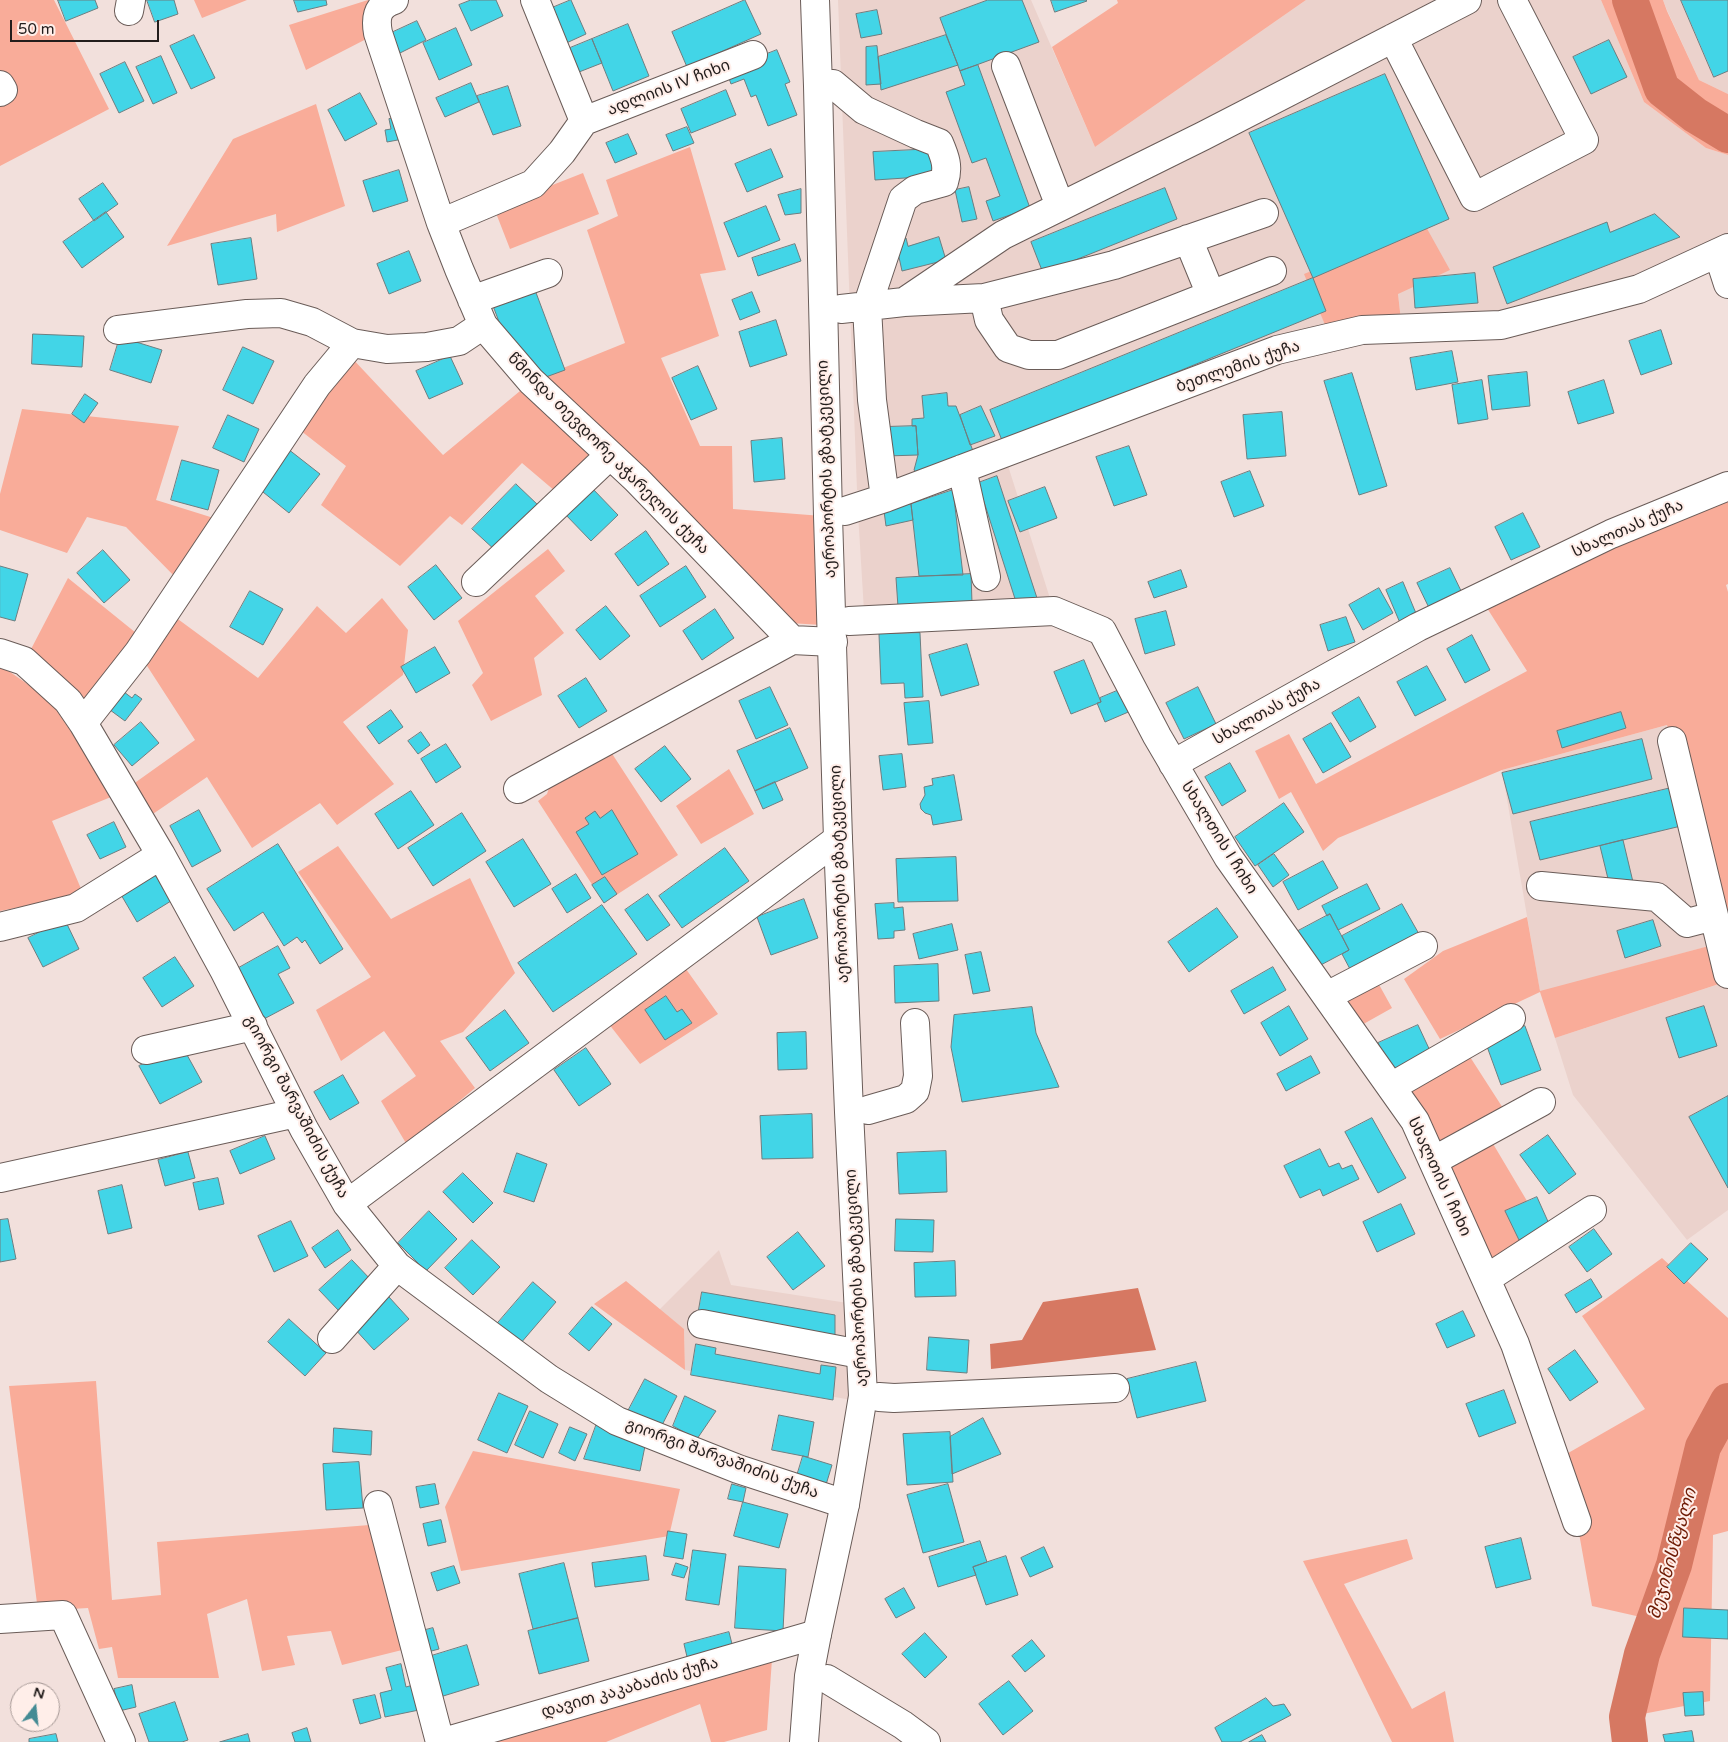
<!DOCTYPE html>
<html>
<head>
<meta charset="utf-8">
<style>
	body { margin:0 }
	#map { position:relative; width:1728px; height:1742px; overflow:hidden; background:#f2e0dc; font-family:"Varela Round",sans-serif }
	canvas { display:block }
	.north { position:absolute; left:10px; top:1682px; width:50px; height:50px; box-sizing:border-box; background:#ffeee9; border:1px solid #a79a97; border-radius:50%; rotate:16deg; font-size:14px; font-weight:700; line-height:20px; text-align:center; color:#231d1c }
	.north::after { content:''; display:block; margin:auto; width:18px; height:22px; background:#448b94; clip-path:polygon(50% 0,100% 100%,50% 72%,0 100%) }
	.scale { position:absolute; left:10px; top:20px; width:149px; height:22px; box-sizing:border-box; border:2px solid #231d1c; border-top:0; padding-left:6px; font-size:15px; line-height:18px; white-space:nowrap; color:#231d1c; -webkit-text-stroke:4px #ffeee9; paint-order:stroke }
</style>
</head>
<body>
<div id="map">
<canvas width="1728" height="1742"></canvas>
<div class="north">N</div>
<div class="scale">50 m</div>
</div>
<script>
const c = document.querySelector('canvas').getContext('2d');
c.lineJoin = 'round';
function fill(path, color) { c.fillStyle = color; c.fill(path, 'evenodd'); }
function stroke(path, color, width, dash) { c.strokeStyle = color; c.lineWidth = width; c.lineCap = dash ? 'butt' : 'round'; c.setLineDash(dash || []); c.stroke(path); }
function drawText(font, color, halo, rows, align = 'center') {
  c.font = font + ' "Varela Round","Noto Sans Georgian",sans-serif'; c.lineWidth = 4; c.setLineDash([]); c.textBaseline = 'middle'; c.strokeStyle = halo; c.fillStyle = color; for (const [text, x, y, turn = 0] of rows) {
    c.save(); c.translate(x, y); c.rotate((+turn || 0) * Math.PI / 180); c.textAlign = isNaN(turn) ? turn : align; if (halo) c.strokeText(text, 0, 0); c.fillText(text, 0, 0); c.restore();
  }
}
fill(new Path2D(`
	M838 0H1031L1095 147 1306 0H1601L1644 102 1706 148 1728 155V248L1639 289 1402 329 1398 294 1305 274 1330 337 1004 453 1054 611H864L858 513 884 498 857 490Z
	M1663 0H1728V94L1699 80 1667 10Z
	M1667 725 1720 943 1540 992 1502 770Z
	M1728 981V1210L1687 1240 1573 1095 1555 1038Z
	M719 1250 731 1285 854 1304 857 1401 685 1370 684 1329 659 1310Z`), '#ebd2cc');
fill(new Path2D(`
	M0 0H54L109 109 0 166Z
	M194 0H247L202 18Z
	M368 0 376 19 378 33 306 70 289 25Z
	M1117 0H1306L1095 147 1052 47 1118 3Z
	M1601 0H1663L1667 11 1699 80 1728 94V155L1706 148 1644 102Z
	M316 104 345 206 277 232 276 214 167 246 233 139Z
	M690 147 726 270 700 274 719 336 661 358 700 446H732L733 509 822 516V625L789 623 531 381 625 343 587 230 618 216 606 180Z
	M583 173 599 214 510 249 494 208Z
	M1425 225 1450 270 1398 294 1402 329 1330 337 1304 274Z
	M350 356 443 455 526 386 599 458 562 497 522 463 462 525 450 516 400 566 321 505 346 466 296 427 326 396Z
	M22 409 179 426 156 500 220 520 179 581 126 527 87 517 67 553 0 530V494Z
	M1728 486V584L1726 585 1728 592V981L1555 1038 1540 992 1440 1039 1404 979 1443 951 1527 917 1540 991 1720 943 1667 725 1502 770 1338 838 1323 851 1291 792 1279 799 1255 751 1289 734 1316 784 1527 671 1480 597Z
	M548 549 565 571 535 596 564 633 534 658 542 695 491 721 472 685 483 673 458 621Z
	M68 578 141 637 92 707 29 653Z
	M382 598 408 630 403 675 343 722 394 784 337 825 320 803 252 848 207 777 147 818 129 787 195 740 140 655 171 614 258 678 317 606 346 633Z
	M0 665 49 699 83 749 111 797 52 821 82 891 60 899 0 911Z
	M609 749 678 855 604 903 538 801 547 794 549 788Z
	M729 769 754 814 701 844 676 806Z
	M338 846 391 919 470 878 515 973 463 1032 440 1041 475 1088 407 1145 381 1101 416 1076 384 1031 341 1061 316 1010 371 977 298 872Z
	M681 962 718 1014 640 1064 605 1019Z
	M1372 972 1392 1008 1351 1031 1327 996Z
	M1463 1046 1510 1119 1486 1132 1549 1238 1486 1279 1391 1087Z
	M1662 1258 1728 1318V1531L1713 1535 1710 1701 1627 1717 1642 1654 1654 1620 1592 1606 1577 1522 1556 1460 1645 1409 1582 1316Z
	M626 1281 684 1329 685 1370 594 1304Z
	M96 1381 112 1600 161 1595 157 1542 382 1524 410 1648 342 1665 331 1631 287 1636 295 1665 262 1671 247 1599 207 1614 219 1678H118L112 1647 99 1649 88 1608 38 1611 9 1386Z
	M473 1451 680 1489 669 1536 461 1571 445 1507Z
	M1407 1539 1413 1559 1344 1584 1412 1709 1445 1691 1454 1742H1392L1303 1561Z
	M772 1659 767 1730 724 1742H711L700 1704 606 1742H471Z`), '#f9ac99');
fill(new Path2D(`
	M1138 1288 1156 1350 991 1369 990 1344 1022 1340 1043 1302Z`), '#d67862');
stroke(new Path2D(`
	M1630 0 1662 89 1695 115 1728 135
	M1630 1742 1627 1717 1642 1654 1674 1565 1703 1447 1728 1401`), '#d67862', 36);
const building = new Path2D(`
	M58 0H95L98 8 66 21Z
	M147 0H174L178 14 155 22Z
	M294 0H326L327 5 298 12Z
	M471 0H496L503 16 471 31 459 5Z
	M571 0 586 34 562 45 547 10Z
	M745 0 761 34 687 67 672 32Z
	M988 0H1022L1039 42 960 71 940 18Z
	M1051 0H1086L1087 1 1055 12Z
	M1681 0H1728V71L1714 77Z
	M877 10 882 34 861 38 856 14Z
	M417 21 426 40 400 53 391 33Z
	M628 24 649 76 613 91 592 39Z
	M456 28 472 65 439 80 423 43Z
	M194 35 215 78 191 89 170 46Z
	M946 35 958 65 881 90 878 57Z
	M592 39 602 63 579 72 570 48Z
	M1609 40 1627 77 1591 94 1573 57Z
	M877 46 881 84 866 85V47Z
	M777 50 790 82 785 84 797 115 768 126 756 95 751 97 744 79 731 84 726 70Z
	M161 56 177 93 153 104 136 67Z
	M125 62 144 101 119 113 100 74Z
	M978 65 1030 208 993 221 986 201 1000 196 986 158 972 163 946 92 965 85 960 71Z
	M1385 74 1449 219 1313 278 1249 133Z
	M471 83 479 102 445 117 436 98Z
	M508 86 521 126 493 135 477 96Z
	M726 90 736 115 691 133 681 109Z
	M360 93 377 124 345 141 328 110Z
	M399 117 403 139 387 142 385 130 391 129 389 119Z
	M687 127 694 143 673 151 666 135Z
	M628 134 637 154 615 163 606 143Z
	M771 149 783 177 747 192 735 164Z
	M934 149 935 176 875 180 873 152Z
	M399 170 408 201 373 212 363 181Z
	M103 183 118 204 94 221 79 199Z
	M969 187 977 219 962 222 955 190Z
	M1165 188 1177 219 1043 273 1031 242Z
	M801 189V213L785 215 778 195Z
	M766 206 780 240 738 257 724 223Z
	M106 212 124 237 82 268 63 242Z
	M1655 214 1680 237 1507 304 1493 267 1607 222 1610 232Z
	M939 237 946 260 902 271 897 248 906 238 908 246Z
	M251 238 257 279 218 285 211 244Z
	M795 244 801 261 758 276 752 258Z
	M409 251 421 281 389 294 377 264Z
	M1475 273 1478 303 1415 308 1413 279Z
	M1313 278 1326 311 1003 443 990 410Z
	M532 282 565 370 535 381 512 356 490 298Z
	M752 292 760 312 740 320 732 300Z
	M776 320 787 355 750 367 739 332Z
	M1661 330 1672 364 1641 375 1629 341Z
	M33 334 84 336 82 367 32 364Z
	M120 337 162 350 151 383 110 370Z
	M243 347 274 361 253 404 223 390Z
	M1452 351 1458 382 1416 390 1410 358Z
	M450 356 463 384 429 399 416 371Z
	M698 366 717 409 691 420 672 378Z
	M1527 372 1530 406 1492 410 1488 376Z
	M1352 373 1387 486 1359 495 1324 381Z
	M1482 380 1488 419 1458 424 1452 385Z
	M1604 380 1614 413 1578 424 1568 392Z
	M947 393 948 406H956L973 451 918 475 914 470 918 455 916 426H912V419L924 418 922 396Z
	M85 394 98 403 84 423 72 414Z
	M981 406 995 436 970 445 960 415Z
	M1282 412 1286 456 1247 459 1243 415Z
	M228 415 259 429 244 462 213 448Z
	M916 426 918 455 886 456 885 427Z
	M782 438 785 479 754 482 751 441Z
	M1129 446 1147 495 1114 506 1096 457Z
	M288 449 320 474 289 513 258 488Z
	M182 460 219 470 208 510 171 500Z
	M1250 471 1264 506 1234 517 1221 482Z
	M997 476 1037 598 1017 605 978 483Z
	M516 484 539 506 496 551 472 529Z
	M591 487 618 515 591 541 564 513Z
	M1045 487 1057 518 1020 532 1008 501Z
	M953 490 963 575 919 576 911 504Z
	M911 504 913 520 886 526 884 511Z
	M1523 513 1540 547 1511 560 1495 527Z
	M646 531 669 564 638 586 615 554Z
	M103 550 130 580 104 603 77 573Z
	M436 565 462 598 434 620 408 587Z
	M0 566 28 574 15 621 0 617Z
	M686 566 706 597 660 627 640 596Z
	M1450 568 1464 597 1431 612 1417 583Z
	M1181 570 1187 587 1154 598 1148 582Z
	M971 574 972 603 898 607 896 578Z
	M1403 582 1420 623 1403 630 1386 590Z
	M1379 588 1393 613 1363 630 1349 605Z
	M250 591 283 609 263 645 230 627Z
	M606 606 630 636 600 660 576 630Z
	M715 609 734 638 702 660 683 631Z
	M1166 611 1175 645 1145 654 1135 619Z
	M1346 617 1355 642 1328 651 1320 625Z
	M920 633 923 697 905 698 904 683 881 684 879 634Z
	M1472 635 1490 670 1465 683 1447 649Z
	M967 644 979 685 941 696 929 655Z
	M435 647 450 673 416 693 401 667Z
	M1084 660 1101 702 1071 714 1054 672Z
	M1427 666 1446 700 1415 716 1397 682Z
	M586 678 607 711 579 728 558 696Z
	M770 687 788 725 756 739 739 701Z
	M1198 687 1216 724 1184 739 1166 703Z
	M1124 688 1133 710 1105 722 1097 703 1101 702 1100 698Z
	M120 689 132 698 135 694 142 699 125 721 106 707Z
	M1359 697 1376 727 1350 742 1332 713Z
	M929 701 933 743 908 745 904 703Z
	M391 710 403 727 379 744 367 727Z
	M1621 712 1626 728 1562 748 1557 731Z
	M141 722 159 743 132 766 114 745Z
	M1331 723 1351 757 1323 773 1303 739Z
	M790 728 808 768 755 791 737 751Z
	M421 732 430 745 418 754 408 741Z
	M1642 739 1652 779 1513 814 1502 773Z
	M446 744 461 767 436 783 421 759Z
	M665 746 691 779 661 802 635 769Z
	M902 754 906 787 883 790 879 756Z
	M1230 763 1246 791 1222 806 1205 777Z
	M954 775 962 820 933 825 931 815 925 813 921 809 920 804 925 795 924 787 933 785 932 779Z
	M775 782 783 800 763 809 755 791Z
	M1671 788 1681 826 1540 860 1530 822Z
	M411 791 434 825 398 849 375 814Z
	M1284 803 1304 832 1255 866 1235 837Z
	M199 810 221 851 192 867 170 826Z
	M612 810 638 854 602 875 576 832 589 824 585 818 595 811 600 818Z
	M462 813 486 851 433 886 408 848Z
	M114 822 126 847 100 859 87 835Z
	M523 839 551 884 514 907 486 862Z
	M1623 840 1633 882 1610 887 1600 846Z
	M278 844 343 949 320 964 305 940 302 943 297 937 284 946 263 912 234 931 207 889Z
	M725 848 749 881 682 928 659 896Z
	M1274 854 1289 875 1273 887 1258 865Z
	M956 857 958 901 898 902 896 859Z
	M1323 861 1338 888 1298 910 1283 882Z
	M154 873 171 901 137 922 120 893Z
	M576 874 591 898 567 913 552 889Z
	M605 877 617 894 604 903 592 885Z
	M1367 884 1380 909 1338 930 1330 914 1327 916 1322 906Z
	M648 894 670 925 647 941 625 910Z
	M804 899 818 938 771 955 757 917Z
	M894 903V908L903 907 905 930 894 931V938L878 939 875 904Z
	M1402 904 1419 934 1351 971 1342 954 1349 950 1342 936Z
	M602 905 637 954 553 1012 518 963Z
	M1217 908 1238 937 1189 972 1168 942Z
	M1330 914 1349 950 1317 967 1298 931Z
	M65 920 79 949 43 967 28 938Z
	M1653 920 1661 946 1625 958 1617 931Z
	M952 924 958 950 919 959 913 934Z
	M278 946 290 968 278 974 294 1003 262 1020 235 970Z
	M981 952 990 991 973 994 965 955Z
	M175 957 194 986 162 1007 143 978Z
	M938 964 939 1001 895 1003 894 966Z
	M1273 967 1286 990 1244 1014 1231 991Z
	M666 996 677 1012 682 1009 692 1023 665 1040 645 1010Z
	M1289 1006 1308 1039 1280 1056 1261 1023Z
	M1704 1006 1717 1046 1679 1058 1666 1018Z
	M1032 1007 1036 1033 1059 1087 962 1102 951 1047 954 1015Z
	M505 1010 529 1043 490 1071 466 1038Z
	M1418 1025 1432 1055 1392 1073 1378 1043Z
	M1525 1026 1541 1070 1501 1085 1485 1041Z
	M806 1032 807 1069 778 1070 777 1033Z
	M181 1044 202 1082 160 1104 139 1066Z
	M586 1048 611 1084 579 1106 554 1070Z
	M1311 1056 1320 1073 1286 1091 1277 1074Z
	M343 1075 359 1103 330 1120 314 1092Z
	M1728 1096V1188L1689 1117Z
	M812 1114 813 1158 762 1159 760 1116Z
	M1372 1118 1406 1178 1378 1193 1345 1132Z
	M1548 1135 1576 1174 1549 1194 1520 1155Z
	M265 1136 275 1159 240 1174 230 1151Z
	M1320 1149 1329 1167 1339 1163 1342 1169 1352 1165 1359 1179 1323 1196 1320 1189 1300 1198 1284 1166Z
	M946 1151 947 1192 899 1194 897 1153Z
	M188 1152 195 1178 165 1186 158 1160Z
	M517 1153 547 1164 534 1202 504 1192Z
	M463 1173 493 1203 473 1223 443 1192Z
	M218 1178 224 1204 199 1210 193 1183Z
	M122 1185 132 1228 108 1234 98 1191Z
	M1537 1197 1550 1226 1519 1240 1505 1211Z
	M1401 1204 1415 1234 1377 1252 1363 1222Z
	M429 1211 457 1239 426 1271 398 1243Z
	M8 1219 16 1259 0 1262V1220Z
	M896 1219 934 1220 933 1252 895 1251Z
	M291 1221 308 1256 274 1272 258 1236Z
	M1594 1229 1612 1254 1587 1272 1569 1247Z
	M338 1230 351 1250 325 1268 312 1248Z
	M798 1232 825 1266 793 1290 767 1257Z
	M472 1240 500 1267 473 1295 445 1268Z
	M1691 1243 1708 1259 1684 1284 1667 1267Z
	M352 1260 372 1281 339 1311 319 1290Z
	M955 1261 956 1296 915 1297 914 1263Z
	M1591 1279 1602 1297 1576 1313 1565 1295Z
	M533 1282 556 1302 520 1344 496 1325Z
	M702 1292 835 1315V1348L698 1315Z
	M389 1297 409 1319 374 1350 354 1328Z
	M592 1307 612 1324 589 1351 569 1334Z
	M1463 1311 1475 1336 1447 1348 1436 1324Z
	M289 1319 326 1353 305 1376 268 1342Z
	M929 1337 969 1340 967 1373 927 1370Z
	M696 1344 716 1348 715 1354 820 1374 821 1365 836 1367 833 1400 691 1375Z
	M1575 1350 1598 1382 1570 1401 1548 1369Z
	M1196 1362 1206 1401 1137 1418 1127 1379Z
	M645 1379 677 1396 660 1429 627 1413Z
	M1504 1390 1516 1423 1479 1437 1466 1404Z
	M499 1393 528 1406 507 1453 478 1440Z
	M685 1396 716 1411 697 1439 673 1426Z
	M530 1411 558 1424 543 1458 515 1445Z
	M779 1415 814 1422 808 1457 772 1450Z
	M983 1418 1001 1454 952 1474 950 1437Z
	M597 1423 645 1446 640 1471 584 1459Z
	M570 1427 587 1434 575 1461 559 1453Z
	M334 1428 372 1431 371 1455 333 1452Z
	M950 1432 953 1482 907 1485 903 1434Z
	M803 1456 832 1465 825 1488 796 1479Z
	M359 1462 363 1508 326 1510 323 1464Z
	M435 1484 439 1504 420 1508 416 1487Z
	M732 1484 746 1488 743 1502 728 1499Z
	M948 1484 964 1542 923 1553 907 1495Z
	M743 1502 788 1514 779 1548 734 1536Z
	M441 1520 446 1542 428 1546 423 1524Z
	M668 1531 687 1534 683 1559 664 1556Z
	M1521 1538 1531 1579 1496 1588 1485 1547Z
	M980 1541 987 1562 973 1567 976 1575 938 1587 929 1557Z
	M1044 1547 1053 1567 1030 1577 1021 1558Z
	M693 1550 726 1554 719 1605 686 1600Z
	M646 1556 649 1580 595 1587 592 1563Z
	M1006 1556 1018 1595 986 1605 973 1567Z
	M564 1563 578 1618 533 1629 519 1574Z
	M676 1563 688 1567 684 1578 672 1575Z
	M454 1566 460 1583 437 1591 431 1573Z
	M739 1566 786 1569 783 1631 735 1628Z
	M904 1588 915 1608 896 1618 885 1599Z
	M1684 1608 1728 1610V1639L1683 1637Z
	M578 1618 589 1661 539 1674 528 1631Z
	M433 1628 439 1649 424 1653 418 1632Z
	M729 1632 733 1648 688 1661 684 1644Z
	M925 1633 947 1657 925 1678 902 1654Z
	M1032 1640 1045 1656 1025 1672 1012 1656Z
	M467 1645 479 1685 440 1697 428 1657Z
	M401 1664 406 1687 413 1685 419 1710 385 1717 380 1693 392 1690 386 1668Z
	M1009 1681 1033 1711 1003 1735 979 1704Z
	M132 1685 136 1707 119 1711 114 1689Z
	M1703 1692 1704 1715 1685 1716 1683 1693Z
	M375 1695 381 1718 360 1724 353 1700Z
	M1266 1698 1273 1706 1284 1704 1291 1715 1240 1742H1222L1215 1728Z
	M175 1702 188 1740 182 1742H149L139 1714Z
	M307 1728 311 1742H295L292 1733Z
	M1692 1731 1694 1742H1665L1663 1735Z
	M56 1734 58 1742H29V1739Z
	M248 1734 250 1742H220Z
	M1262 1735 1266 1742H1249Z`);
fill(building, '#42d5e7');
stroke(building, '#6d7e80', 1);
const minor = new Path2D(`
	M394 0C377 6 375 17 378 33L441 223 459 269 483 325 531 381 636 479 792 640
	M535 0 584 121
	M129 11 131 0
	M1393 38 1474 197 1584 140 1512 0
	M1006 66 1060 206
	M833 84 864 110 916 134 939 143C945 157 949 167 944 182L915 190 903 199 867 307 872 400 885 498
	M0 85 3 90 0 92
	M441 223 533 184 562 152 584 121 753 55
	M1188 239 1211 295
	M1718 253 1728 284
	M984 298 989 320 1008 348 1029 355H1058L1272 271
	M472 300 548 273
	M904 302 1003 235 1203 136 1467 0
	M841 309 904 302 984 298 1114 265 1264 213
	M118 330 247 314 281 313 312 322 352 343
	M962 469 986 577
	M845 511 885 498 1277 350 1362 330 1501 325 1639 289 1728 248
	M476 582 610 455
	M849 621 1054 611 1102 631 1157 736 1228 857 1415 1121 1515 1344 1577 1522
	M0 653 24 661 68 701 83 723 161 855 224 970 304 1129 347 1204 397 1266 549 1379 617 1421 738 1469 845 1504
	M83 723 138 653 317 385 352 343 387 349 427 347 459 341 483 325
	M1672 741 1728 974
	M1173 764 1418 627 1611 534 1728 486
	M518 789 792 640 833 642
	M1541 886 1657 897 1687 923 1714 916
	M0 927 76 908 161 855
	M1327 996 1423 946
	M146 1050 253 1026
	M1391 1087 1511 1018
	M868 1110 906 1099 915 1091 918 1076 915 1023
	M1433 1161 1541 1102
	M0 1178 296 1113
	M347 1204 838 839
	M1486 1279 1592 1210
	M702 1324 860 1354
	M332 1339 397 1266
	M879 1397 894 1398 1115 1388
	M378 1505 440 1742
	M0 1619 63 1615 121 1742
	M827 1679 903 1725 926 1742
	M444 1742 817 1634`);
const highway = new Path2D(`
	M804 1742 809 1676 817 1634 845 1504 863 1396 849 1112 838 839 828 516 818 86 815 0`);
stroke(minor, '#6a5c58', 30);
stroke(highway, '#6a5c58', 30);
stroke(minor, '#fff', 28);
stroke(highway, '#fff', 28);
drawText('16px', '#231d1c', '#ffeee9', [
	["ადლიის IV ჩიხი",669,88,-21],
	["ბეთლემის ქუჩა",1238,367,-19],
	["წმინდა თევდორე აჭარელის ქუჩა",608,454,45],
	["აეროპორტის გზატკეცილი",827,469,-92],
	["სხალთას ქუჩა",1628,529,-24],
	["სხალთას ქუჩა",1267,712,-29],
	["სხალთის I ჩიხი",1219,838,58],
	["აეროპორტის გზატკეცილი",840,874,-92],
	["გიორგი შარვაშიძის ქუჩა",296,1107,62],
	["სხალთის I ჩიხი",1439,1177,65],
	["აეროპორტის გზატკეცილი",857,1278,-93],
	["გიორგი შარვაშიძის ქუჩა",722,1459,20],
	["დავით კაკაბაძის ქუჩა",630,1688,-16]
]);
drawText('italic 18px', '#6e1a04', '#ffeee9', [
	["მეჯინისწყალი",1673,1554,-74]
]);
</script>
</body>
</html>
